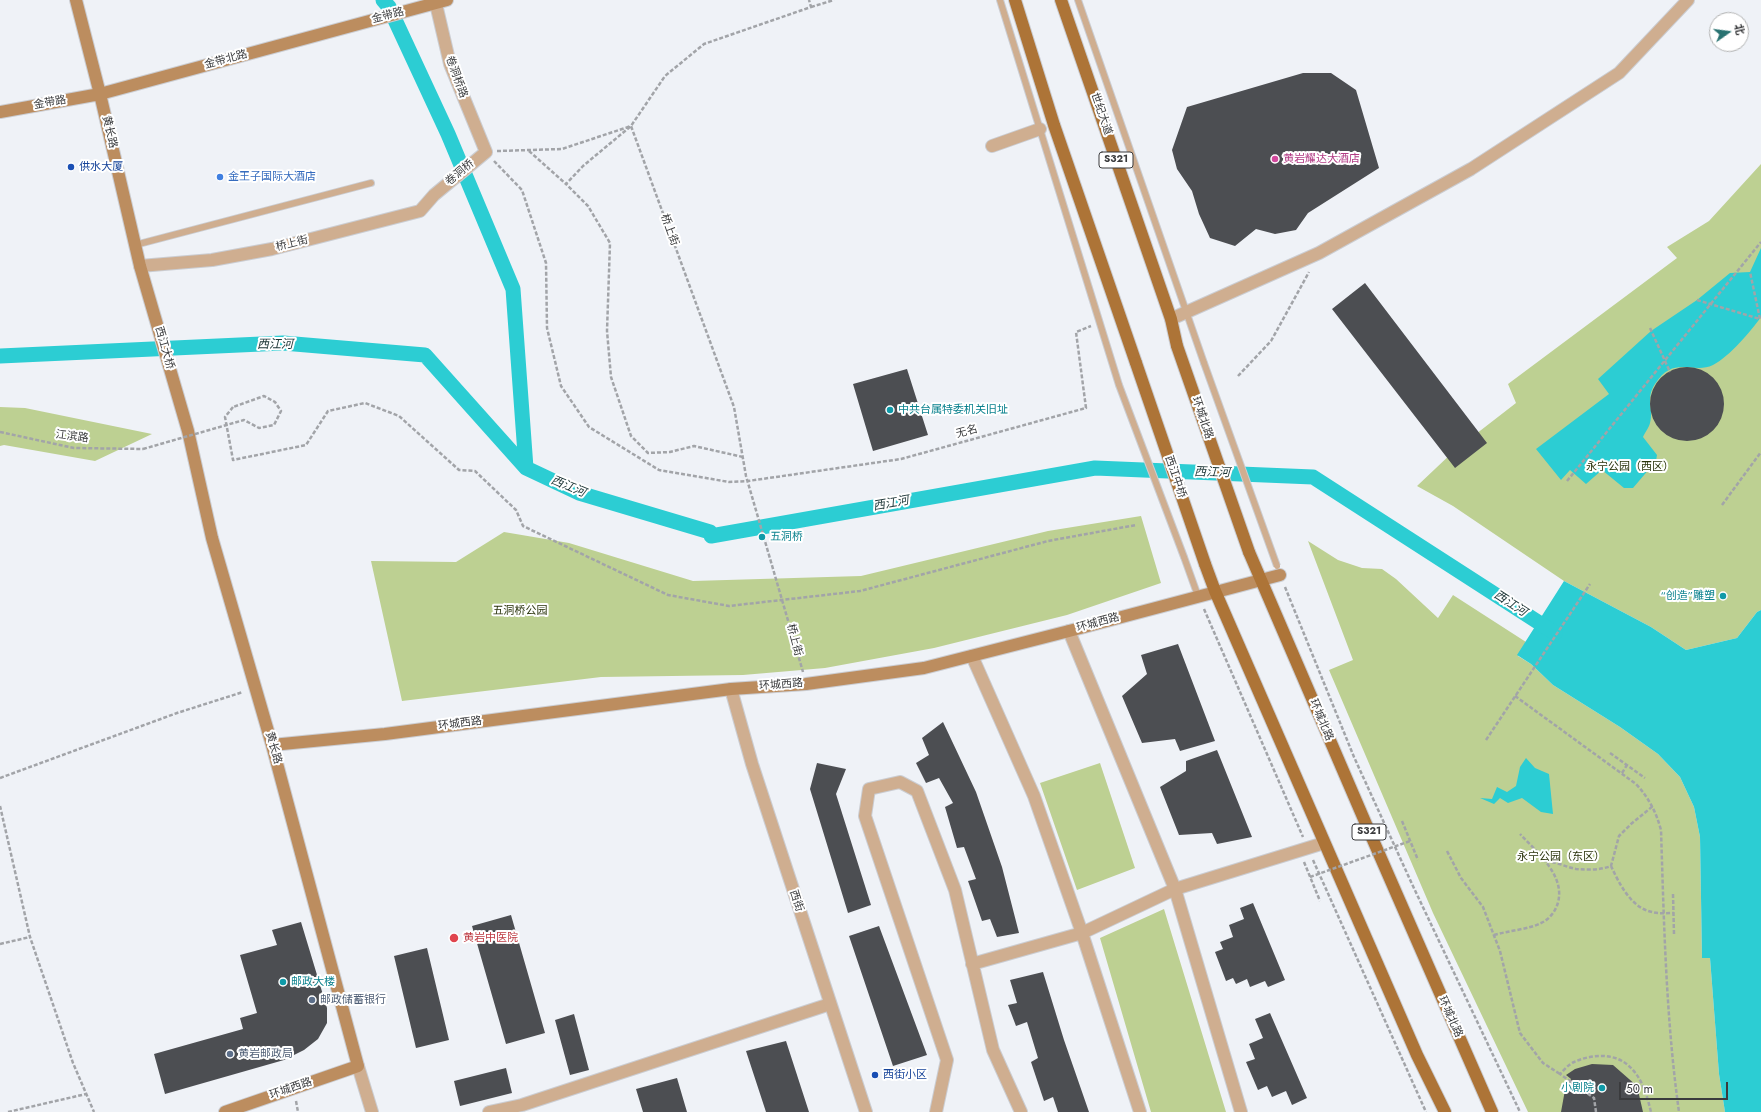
<!DOCTYPE html>
<html>
<head>
<meta charset="utf-8">
<style>
	body { margin:0 }
	#map { position:relative; width:1761px; height:1112px; overflow:hidden; background:#eff2f7; font-family:Jost,"Noto Sans SC",sans-serif }
	canvas { display:block }
	.north { position:absolute; left:1709px; top:12px; width:40px; height:40px; box-sizing:border-box; background:#fff; border:1px solid #b0b1b1; border-radius:50%; rotate:76deg; font-size:11px; font-weight:700; line-height:16px; text-align:center; color:#3a3b3d }
	.north::after { content:''; display:block; margin:auto; width:14px; height:18px; background:#287271; clip-path:polygon(50% 0,100% 100%,50% 72%,0 100%) }
	.scale { position:absolute; left:1619px; top:1082px; width:109px; height:18px; box-sizing:border-box; border:2px solid #3a3b3d; border-top:0; padding-left:5px; font-size:12px; line-height:14px; white-space:nowrap; color:#3a3b3d; -webkit-text-stroke:3px #fff; paint-order:stroke }
</style>
</head>
<body>
<div id="map">
<canvas width="1761" height="1112"></canvas>
<div class="north">北</div>
<div class="scale">50 m</div>
</div>
<script>
const c = document.querySelector('canvas').getContext('2d');
c.lineJoin = 'round';
function fill(path, color) { c.fillStyle = color; c.fill(path, 'evenodd'); }
function stroke(path, color, width, dash) { c.strokeStyle = color; c.lineWidth = width; c.lineCap = dash ? 'butt' : 'round'; c.setLineDash(dash || []); c.stroke(path); }
function drawText(font, color, halo, rows, align = 'center') {
  c.font = font + ' Jost,"Noto Sans SC",sans-serif'; c.lineWidth = 4; c.setLineDash([]); c.textBaseline = 'middle'; c.strokeStyle = halo; c.fillStyle = color; for (const [text, x, y, turn = 0] of rows) {
    c.save(); c.translate(x, y); c.rotate((+turn || 0) * Math.PI / 180); c.textAlign = isNaN(turn) ? turn : align; if (halo) c.strokeText(text, 0, 0); c.fillText(text, 0, 0); c.restore();
  }
}
fill(new Path2D(`
	M1761 164V610L1757 612 1737 638 1686 650 1651 627 1564 581 1453 506 1417 486 1454 451 1516 403 1508 384 1677 258 1667 247 1709 221Z
	M0 407 25 408 152 434 95 461 4 445 0 446Z
	M1141 516 1161 583 1067 615 934 648 825 668 743 675 601 677 402 701 371 561 456 562 504 532 569 543 693 581 861 576 1048 531Z
	M1308 541 1338 560 1362 568 1382 569 1396 579 1438 618 1453 595 1526 642 1518 656 1531 664 1553 685 1620 727 1658 754 1680 777 1694 807 1700 837 1702 958H1710L1719 1074 1725 1112H1528L1433 913 1329 670 1353 660Z
	M1100 763 1135 868 1077 890 1040 783Z
	M1164 909 1226 1112H1151L1100 938Z`), '#bdd092');
fill(new Path2D(`
	M1761 248V317C1751 331 1729 357 1713 365 1693 375 1674 354 1655 384 1645 399 1654 409 1650 423 1649 428 1645 432 1643 437L1657 455 1656 461 1633 488H1624L1602 470 1586 484 1570 470 1561 480 1536 449 1609 394 1598 379 1651 331 1697 300 1730 273 1750 272Z
	M1564 581 1651 627 1686 650 1737 638 1757 612 1761 610V1112H1725L1719 1074 1710 958H1702L1700 837 1694 807 1680 777 1658 754 1620 727 1553 685 1531 664 1517 655Z
	M1526 758 1535 768 1549 774 1553 814 1541 812 1522 798 1508 803 1500 798 1494 804 1480 798 1492 799 1497 787 1507 792 1516 786 1520 767Z`), '#2ccdd3');
stroke(new Path2D(`
	M383 0 389 7 448 134 513 289 526 468
	M0 356 283 343 425 355 526 468 579 493 710 532 711 536 1095 468 1313 477 1555 633`), '#2ccdd3', 15);
fill(new Path2D(`
	M1303 73H1331L1356 90 1379 168 1308 213 1296 230 1275 234 1256 229 1235 246 1210 238 1199 214 1192 191 1177 169 1172 150 1187 107Z
	M1365 283 1487 443 1455 468 1332 309Z
	M1650 404a37 37 0 1 1 74 0a37 37 0 1 1-74 0Z
	M907 369 928 435 873 451 853 384Z
	M1178 644 1215 741 1180 751 1175 739 1142 743 1122 696 1147 674 1141 655Z
	M943 722 976 792 1002 867 1019 933 997 937 990 919 982 921 968 881 976 879 964 847 957 848 945 807 953 803 939 778 926 783 916 763 929 755 922 738Z
	M1217 750 1252 837 1217 844 1212 833 1179 835 1160 787 1186 771V761Z
	M817 763 846 769 836 794 871 905 848 913 810 789Z
	M1253 903 1285 980 1268 987 1265 981 1250 987 1247 979 1236 984 1233 978 1226 981 1215 952 1223 949 1220 942 1233 937 1229 925 1244 919 1240 908Z
	M511 915 545 1033 506 1044 472 926Z
	M301 922 327 1008V1023L318 1039 304 1050 284 1060 165 1094 154 1054 243 1029 240 1018 257 1013 240 955 277 945 272 930Z
	M879 926 927 1055 893 1066 849 936Z
	M427 948 449 1040 416 1048 394 956Z
	M1043 972 1064 1040 1089 1112H1058L1053 1097 1044 1101 1031 1062 1038 1058 1027 1022 1016 1026 1008 1005 1017 1003 1010 980Z
	M1270 1013 1307 1098 1292 1105 1286 1091 1272 1097 1267 1086 1258 1090 1246 1062 1255 1059 1249 1044 1263 1038 1255 1019Z
	M574 1014 589 1070 570 1075 555 1020Z
	M786 1041 809 1112H766L746 1051Z
	M1592 1064 1613 1065 1637 1086 1643 1112H1561L1565 1090 1571 1079 1566 1075 1575 1069Z
	M506 1068 512 1093 460 1106 454 1081Z
	M677 1078 687 1112H643L636 1089Z`), '#4c4e52');
const service = new Path2D(`
	M1000 0 1119 385
	M1078 0 1204 363
	M135 245 371 183
	M1184 557 1198 596`);
const minor = new Path2D(`
	M992 146 1040 129
	M140 266 212 260 272 249 420 211 434 195 486 152 450 64 435 0
	M1171 319 1319 253 1471 169 1619 73 1688 0
	M1069 631 1175 889 1241 1112
	M972 656 1034 796 1082 933 1140 1112
	M972 964 1082 933 1175 889 1324 843
	M489 1112 522 1105 830 1004
	M936 1112 947 1060 865 816 869 789 900 782 917 791 955 890 993 1050 1021 1112`);
const tertiary = new Path2D(`
	M731 689 752 764 866 1112
	M358 1066 372 1112`);
const secondary = new Path2D(`
	M76 0 100 94 140 266 188 431 212 538 272 745 358 1066 225 1112
	M0 112 100 94 447 0
	M272 745 385 734 731 689 806 684 924 668 1069 631 1280 575`);
const primary = new Path2D(`
	M1015 0 1054 125 1136 363
	M1061 0 1171 319 1177 346
	M1249 552 1366 824 1492 1112
	M1205 564 1215 591 1417 1055 1445 1112`);
stroke(service, '#cbcdd2', 8);
stroke(minor, '#cbcdd2', 14);
stroke(tertiary, '#cbcdd2', 14);
stroke(secondary, '#cbcdd2', 14);
stroke(primary, '#cbcdd2', 14);
stroke(new Path2D(`
	M811 7 834 0
	M497 151 562 149 631 126 734 407 746 476 803 672
	M529 151 566 184
	M494 161 522 190 546 263 547 328 561 386 589 427 659 470 729 482 748 481 901 459 1086 408 1076 332 1091 326
	M1697 300 1760 319 1750 272
	M1650 328 1670 372
	M1238 376 1271 341 1309 272
	M233 407 225 417 233 460 306 445 328 411 365 403 399 416 459 470 475 471 516 510 523 526 668 595 729 606 860 591 1048 541 1136 525
	M0 432 74 448 143 449
	M743 457 694 446 670 452 648 453 631 436 611 377 607 331 610 243 588 206 566 184 583 166 631 126 665 76 704 44 811 7 809 0
	M1567 481 1761 242
	M1722 505 1761 452
	M1285 587 1354 757 1412 884 1520 1112
	M1204 609 1303 837
	M1515 696 1636 784C1649 798 1656 812 1661 830 1664 924 1666 1019 1679 1112
	M1486 740 1590 584
	M1610 753 1645 778
	M1622 773 1627 765
	M0 778 177 713 243 692
	M0 806 30 937 73 1063 94 1112
	M1402 821 1418 860
	M1447 851 1461 878 1483 907 1500 951 1520 1033 1543 1063 1560 1074
	M1313 860 1426 1112
	M1546 861C1557 862 1566 867 1576 869 1587 870 1601 870 1611 866L1619 836 1631 824 1653 806
	M1304 862 1320 901
	M1611 866C1619 883 1631 908 1652 912 1659 914 1667 913 1674 913
	M1673 894 1674 934
	M1494 935C1507 931 1530 929 1541 923 1548 920 1553 914 1556 908 1569 879 1539 854 1520 834
	M0 944 30 937
	M296 1101 298 1112
	M8 1112 86 1094
	M1596 1112 1594 1098 1560 1074C1564 1070 1569 1064 1574 1062 1592 1054 1616 1052 1631 1068 1643 1080 1647 1096 1651 1112`), '#a2a4a8', 2.5, [4, 2]);
stroke(service, '#cfae90', 6);
stroke(minor, '#cfae90', 12);
stroke(tertiary, '#cfae90', 12);
stroke(secondary, '#bc8d5f', 12);
stroke(primary, '#ad7437', 12);
const serviceBridge = new Path2D(`
	M1204 363 1277 566
	M1119 385 1184 557`);
const primaryBridge = new Path2D(`
	M1177 346 1249 552
	M1136 363 1205 564`);
stroke(serviceBridge, '#cbcdd2', 8, []);
stroke(primaryBridge, '#cbcdd2', 14, []);
stroke(new Path2D(`
	M143 449 244 420 259 428 274 425 281 411 275 402 264 396 233 407
	M1310 877 1410 841`), '#a2a4a8', 2.5, [4, 2]);
stroke(serviceBridge, '#cfae90', 6);
stroke(primaryBridge, '#ad7437', 12);
for (const [x, y, r, color] of [
	[1275,159,4,"#d1479c"],
	[71,167,4,"#1a4fb4"],
	[220,177,4,"#3f7fe0"],
	[890,410,4,"#0f9aa8"],
	[762,537,4,"#0f9aa8"],
	[1723,596,4,"#0f9aa8"],
	[454,938,5,"#e0444e"],
	[283,982,4,"#0f9aa8"],
	[312,1000,4,"#5c6f8a"],
	[230,1054,4,"#5c6f8a"],
	[875,1075,4,"#1a4fb4"],
	[1602,1088,4,"#0f9aa8"]
]) { const dot = new Path2D(); dot.arc(x, y, r, 0, 2 * Math.PI); c.fillStyle = color; c.fill(dot); stroke(dot, '#fff', 1.5); }
for (const [x, y, w] of [
	[1116,160,34],
	[1369,832,34]
]) { const box = new Path2D(); box.roundRect(x - w / 2, y - 8, w, 16, 3); c.fillStyle = '#fff'; c.fill(box); stroke(box, '#3a3b3d', 1); }
drawText('bold 10px', '#3a3b3d', null, [
	["S321",1116,160],
	["S321",1369,832]
]);
drawText('11px', '#3a3b3d', '#fff', [
	["金带路",388,16,-15],
	["金带北路",226,60,-15],
	["卷洞桥路",456,77,70],
	["金带路",50,103,-10],
	["世纪大道",1101,114,71],
	["黄长路",109,132,77],
	["卷洞桥",460,173,-40],
	["桥上街",669,230,70],
	["桥上街",292,244,-14],
	["西江大桥",164,348,74],
	["环城北路",1202,418,71],
	["无名",967,432,-15],
	["江滨路",72,437,7],
	["西江中桥",1175,477,71],
	["环城西路",1098,623,-15],
	["桥上街",794,640,75],
	["环城西路",781,685,-4],
	["环城北路",1321,720,67],
	["环城西路",460,724,-7],
	["黄长路",273,748,74],
	["西街",796,901,72],
	["环城北路",1450,1017,66],
	["环城西路",291,1089,-19]
]);
drawText('11px', '#b23c85', '#fff', [
	["黄岩耀达大酒店",1283,159]
], 'left');
drawText('11px', '#164399', '#fff', [
	["供水大厦",79,167],
	["西街小区",883,1075]
], 'left');
drawText('11px', '#366cbe', '#fff', [
	["金王子国际大酒店",228,177]
], 'left');
drawText('11px', '#0d838f', '#fff', [
	["中共台属特委机关旧址",898,410],
	["五洞桥",770,537],
	["“创造”雕塑",1715,596,"right"],
	["邮政大楼",291,982],
	["小剧院",1594,1088,"right"]
], 'left');
drawText('11px', '#28320a', '#fff', [
	["永宁公园（西区）",1630,467],
	["五洞桥公园",520,611],
	["永宁公园（东区）",1561,857]
]);
drawText('11px', '#be3a42', '#fff', [
	["黄岩中医院",463,938]
], 'left');
drawText('11px', '#4e5e75', '#fff', [
	["邮政储蓄银行",320,1000],
	["黄岩邮政局",238,1054]
], 'left');
drawText('italic 12px', '#1a3334', '#fff', [
	["西江河",275,345],
	["西江河",1212,473,2],
	["西江河",568,487,23],
	["西江河",891,504,-10],
	["西江河",1510,604,33]
]);
</script>
</body>
</html>
